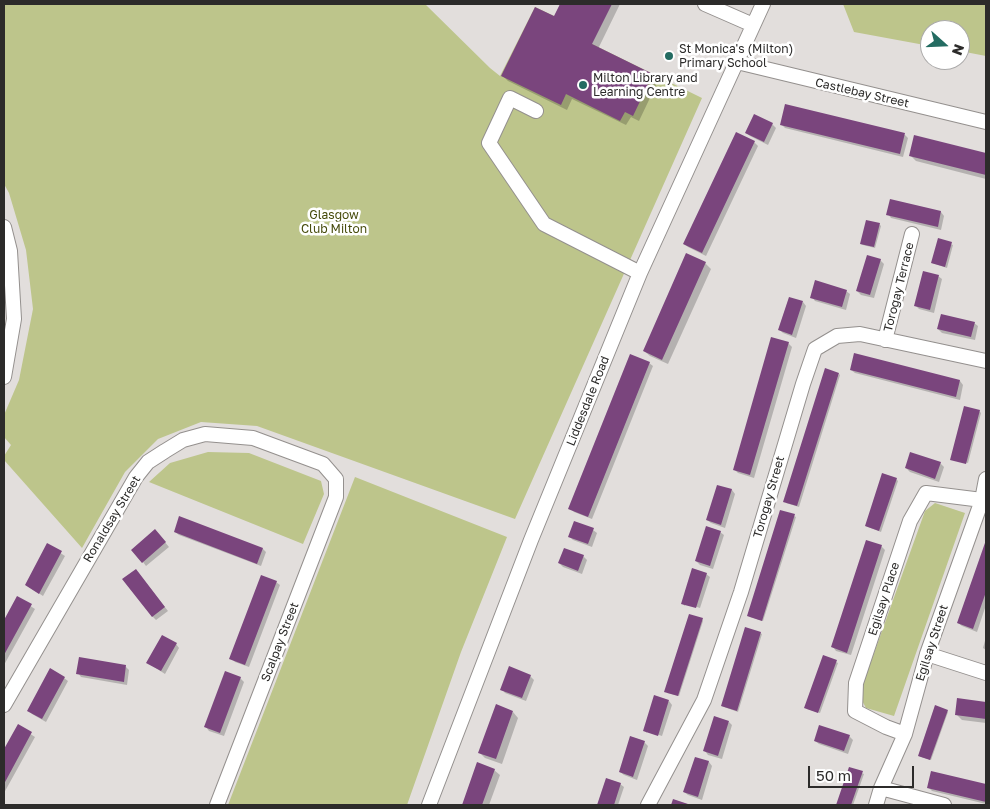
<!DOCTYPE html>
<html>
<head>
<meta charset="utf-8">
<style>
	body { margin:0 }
	#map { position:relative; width:990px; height:809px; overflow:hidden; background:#e2dedc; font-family:"Golos Text",sans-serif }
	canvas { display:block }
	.frame { position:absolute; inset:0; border:5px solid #2c2b2a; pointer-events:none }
	.north { position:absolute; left:920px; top:20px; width:50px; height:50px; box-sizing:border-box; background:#fff; border:1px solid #abaaaa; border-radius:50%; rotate:110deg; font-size:14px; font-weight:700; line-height:20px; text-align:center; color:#2c2b2a }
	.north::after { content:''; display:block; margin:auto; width:18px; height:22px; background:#246c62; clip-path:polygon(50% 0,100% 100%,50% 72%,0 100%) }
	.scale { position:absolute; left:808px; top:766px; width:106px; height:22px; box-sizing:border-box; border:2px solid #2c2b2a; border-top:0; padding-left:6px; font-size:15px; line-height:18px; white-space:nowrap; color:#2c2b2a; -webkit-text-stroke:4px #fff; paint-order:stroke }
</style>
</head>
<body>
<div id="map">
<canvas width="990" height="809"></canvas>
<div class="frame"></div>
<div class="north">N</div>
<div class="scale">50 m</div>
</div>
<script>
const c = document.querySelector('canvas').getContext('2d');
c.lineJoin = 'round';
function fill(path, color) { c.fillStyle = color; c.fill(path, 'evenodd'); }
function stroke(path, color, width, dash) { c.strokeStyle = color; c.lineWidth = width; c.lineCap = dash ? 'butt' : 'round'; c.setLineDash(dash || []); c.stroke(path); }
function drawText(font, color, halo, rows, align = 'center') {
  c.font = font + ' "Golos Text",sans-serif'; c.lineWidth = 5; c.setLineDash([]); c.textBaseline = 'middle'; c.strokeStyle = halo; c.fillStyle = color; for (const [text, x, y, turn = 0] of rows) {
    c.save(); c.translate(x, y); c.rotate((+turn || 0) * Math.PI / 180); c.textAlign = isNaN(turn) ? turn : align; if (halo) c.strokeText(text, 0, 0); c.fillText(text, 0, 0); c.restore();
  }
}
fill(new Path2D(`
	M4 4H425L490 68 500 76 535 7 554 16 592 44 702 98 515 519 257 426 201 422 158 439 125 472 82 548 4 460V456L11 445 4 437V415L19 380 33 309 26 250 9 193 4 184Z
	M843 4H986V56L960 51V30H930V46L854 32Z
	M208 452 249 453 321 481 324 494 303 544 149 482 170 463Z
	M355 477 507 537 461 652 407 805H228Z
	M935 503 965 513 894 716 866 708 859 695 925 511Z`), '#bdc58b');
fill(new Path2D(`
	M561 4H620L598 49 652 75 658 81 639 121 631 117 626 125 572 99 567 110 508 81 502 75 555 18Z
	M772 124 776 128 768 145 750 136 746 133Z
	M781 124 905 135 908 138 903 157 785 128Z
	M737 134 754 142 758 146 706 256 688 247 684 244Z
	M915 136 986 155V179L916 161 910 155Z
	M891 200 941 212 944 216 941 230 891 218 888 214Z
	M879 224 881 226 875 248 863 245 861 244Z
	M939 240 953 245 947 268 932 263Z
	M880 260 884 264 874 298 861 295 857 291Z
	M705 263 711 269 668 364 650 356 644 351Z
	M938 276 942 279 934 313 919 309 915 305Z
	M846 291 850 294 846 310 815 301 812 297Z
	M803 302 806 306 796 338 783 333 780 330Z
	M974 323 978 326 975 340 942 333 938 329Z
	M788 343 792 347 754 478 738 473 735 470Z
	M649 363 653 366 592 519 574 512 570 508Z
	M851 370 960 381 963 385 960 400 855 373Z
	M839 374 840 375 799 507 786 503Z
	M979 411 981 413 968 463 952 459Z
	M940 463 944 467 939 482 910 472 906 468Z
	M896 479 898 481 881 532 868 527 866 526Z
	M718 486 732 490 735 494 725 528 711 523 707 520Z
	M794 516 796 517 763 621 750 617 749 616Z
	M575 523 593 530 597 533 592 547 573 540 570 537Z
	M175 532 263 549 266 552 261 566 179 535Z
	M720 532 724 535 713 569 700 565 696 561Z
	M159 535 169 547 146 566 143 562Z
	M986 543V605L977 632 962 626 958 623Z
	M48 545 65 556 43 596 26 585Z
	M881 546 885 550 851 655 836 651 833 647Z
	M583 556 587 560 582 574 563 567 559 563Z
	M139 574 168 611 156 620 152 616Z
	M706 574 710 577 700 608 685 603V606L682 603Z
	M276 582 280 585 249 667 235 662 231 658Z
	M18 598 35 609 4 665V623Z
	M702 619 703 621 679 696 667 693Z
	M760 633 762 634 738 712 724 707 722 706Z
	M986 637V650L983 648Z
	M176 644 179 648 165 674 148 663Z
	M836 662 838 663 820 713 807 709Z
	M126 667 129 670 127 685 81 677 78 673Z
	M530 676 534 680 526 701 505 693 502 689Z
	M64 678 68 681 46 722 32 714 29 710Z
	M240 678 244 682 224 736 209 731 206 727Z
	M958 700 986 703V723L962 720 956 714Z
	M669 701 672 705 662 736 647 731V733L644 730Z
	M947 711 948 712 931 760 921 757 919 756Z
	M513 712 518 718 502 764 485 758 480 753Z
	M729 722 732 725 722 759 708 755 705 751Z
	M18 726 35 737 4 793V751Z
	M849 736 853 740 848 754 819 744 815 741Z
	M644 742 648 746 637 780 624 775 620 772Z
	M695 758 709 762 712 766 702 800 688 795 684 792Z
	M478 764 494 770 500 775 489 805H463Z
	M850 768 864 774 853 805H838Z
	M932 773 986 785V804L932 791 928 787Z
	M607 780 620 784 624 787 618 805H598Z`), '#0003');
fill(new Path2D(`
	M560 4H612L592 44 653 74 633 116 625 112 620 121 566 94 561 105 501 76 535 7 554 16Z
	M785 104 905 133 900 154 780 125Z
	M754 114 773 123 764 142 745 133Z
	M736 132 755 141 702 253 683 244Z
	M914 135 986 153V175L909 156Z
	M890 199 941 211 938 227 886 215Z
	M866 220 880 223 874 247 860 244Z
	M938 238 952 242 945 267 931 263Z
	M686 253 706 262 662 360 643 351Z
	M867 255 881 259 870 295 856 291Z
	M923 271 939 275 930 310 914 306Z
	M815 280 847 290 842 307 810 298Z
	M789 297 803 301 792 335 778 330Z
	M941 314 975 322 971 337 937 329Z
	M771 337 789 342 750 475 733 470Z
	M854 353 960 380 956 397 850 370Z
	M630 354 650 362 588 517 568 509Z
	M825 368 839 373 797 506 783 502Z
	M964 406 980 410 966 464 950 460Z
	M910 452 941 462 935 479 905 468Z
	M882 473 897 478 879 531 865 526Z
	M717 485 732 489 721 525 706 520Z
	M780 510 795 514 762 621 747 616Z
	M179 516 263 548 257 564 174 532Z
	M574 521 594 528 588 544 568 537Z
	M706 526 721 531 710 566 695 561Z
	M155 529 166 542 142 563 131 550Z
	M866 540 882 545 847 653 831 647Z
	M986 540V592L973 629 957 623Z
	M47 543 62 551 39 594 25 585Z
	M564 548 584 555 578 571 558 563Z
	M692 568 707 573 696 608 681 604Z
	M136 569 165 607 152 617 122 579Z
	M261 575 277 581 245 665 229 659Z
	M17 596 32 604 4 655V620Z
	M689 614 703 618 678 696 664 692Z
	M745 627 761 632 737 711 721 706Z
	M162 635 177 643 161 671 146 663Z
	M823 655 837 660 818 713 804 708Z
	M79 657 126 665 124 682 76 674Z
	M509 666 531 675 522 698 500 690Z
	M50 668 65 677 42 719 27 711Z
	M225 671 241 677 220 733 204 727Z
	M654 695 669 700 658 736 643 731Z
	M957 698 986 702V719L955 715Z
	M496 704 513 711 496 759 478 753Z
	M935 705 948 710 930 760 918 756Z
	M714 716 729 721 718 756 703 751Z
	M18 724 32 732 4 784V749Z
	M819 725 850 735 844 751 814 741Z
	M630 736 645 741 633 777 619 772Z
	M695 757 709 761 698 797 683 792Z
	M477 762 495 769 482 805H462Z
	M849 767 863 771 858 785 851 805H836Z
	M931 771 986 784V802L927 788Z
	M606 778 621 783 614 805H597Z
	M673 799 691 805H671Z`), '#7a457d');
const minor = new Path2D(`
	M705 4 753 25
	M737 62 986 122
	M536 111 510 98 489 143 544 224 640 273
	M4 227 10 251 14 319 4 377
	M885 340 912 234
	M927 654 986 673
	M4 705 136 477 148 462 165 451 183 440 205 434 253 438 323 464 336 479V497L217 805
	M905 734 886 727 855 711 856 683 910 521 926 493 982 500
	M881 788 944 805
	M429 805 531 540 640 273 763 4
	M648 805 704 700 741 592 803 384 815 349 837 336 860 334 986 361
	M876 805 881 788 905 734 927 654 982 500 986 479`);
stroke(minor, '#94908e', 16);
stroke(minor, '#fff', 14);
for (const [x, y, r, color] of [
	[669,56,5,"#246c62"],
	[583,85,5,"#246c62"]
]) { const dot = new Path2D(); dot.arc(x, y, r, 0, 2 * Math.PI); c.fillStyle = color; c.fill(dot); stroke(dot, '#fff', 2); }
drawText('12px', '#2c2b2a', '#fff', [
	["St Monica's (Milton)",679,49],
	["Primary School",679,63],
	["Milton Library and",593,78],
	["Learning Centre",593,92]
], 'left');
drawText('12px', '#2c2b2a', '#fff', [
	["Castlebay Street",862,93,13],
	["Torogay Terrace",899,287,-76],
	["Liddesdale Road",588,401,-68],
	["Torogay Street",769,497,-74],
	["Ronaldsay Street",112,519,-59],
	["Egilsay Place",884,599,-72],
	["Scalpay Street",280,642,-69],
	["Egilsay Street",932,643,-72]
]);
drawText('12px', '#474c0c', '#fff', [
	["Glasgow",334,215],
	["Club Milton",334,229]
]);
</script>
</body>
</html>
